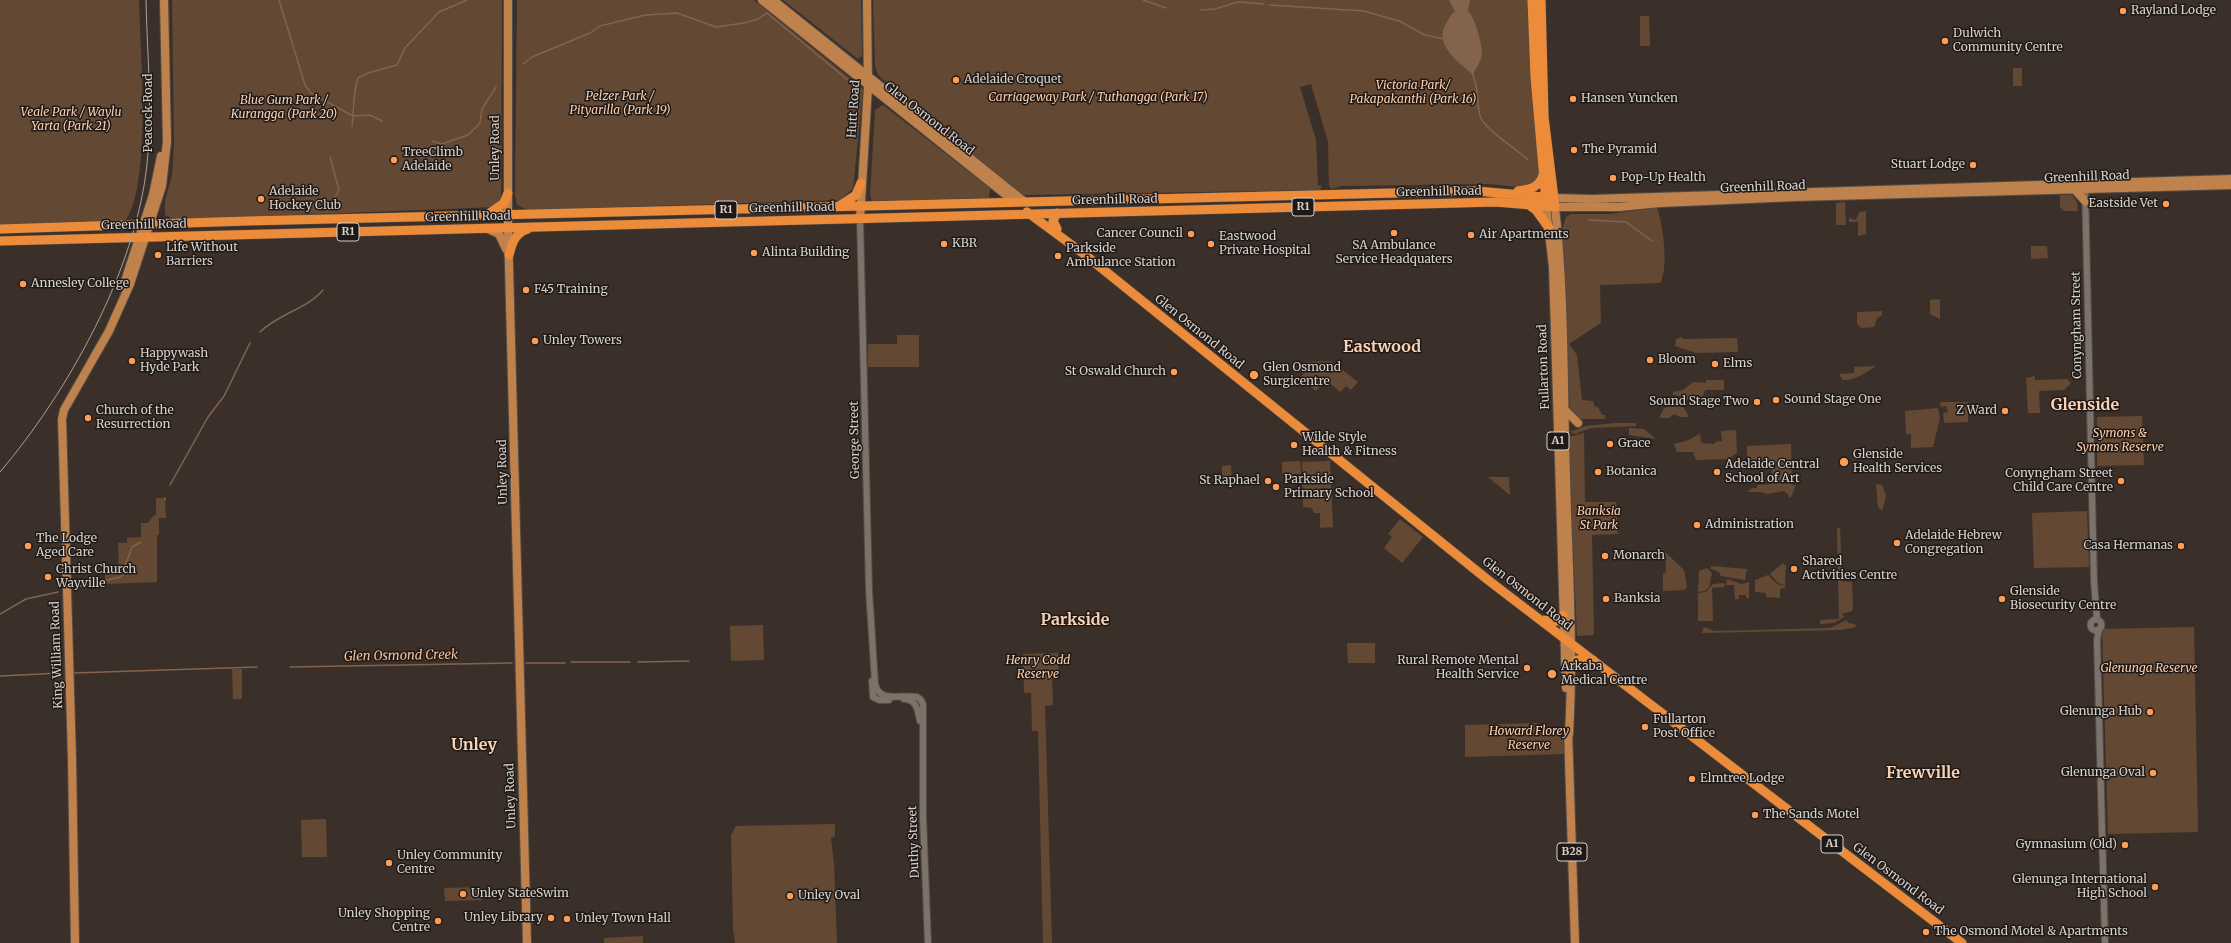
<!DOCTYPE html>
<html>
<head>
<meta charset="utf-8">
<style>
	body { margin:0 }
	canvas { display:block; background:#3b3029 }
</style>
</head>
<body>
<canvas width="2231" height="943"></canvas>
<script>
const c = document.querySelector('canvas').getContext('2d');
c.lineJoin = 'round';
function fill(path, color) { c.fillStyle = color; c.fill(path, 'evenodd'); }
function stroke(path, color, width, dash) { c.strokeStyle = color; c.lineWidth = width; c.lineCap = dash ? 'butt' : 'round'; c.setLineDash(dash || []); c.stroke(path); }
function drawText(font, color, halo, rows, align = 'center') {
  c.font = font + ' Merriweather,serif'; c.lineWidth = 3; c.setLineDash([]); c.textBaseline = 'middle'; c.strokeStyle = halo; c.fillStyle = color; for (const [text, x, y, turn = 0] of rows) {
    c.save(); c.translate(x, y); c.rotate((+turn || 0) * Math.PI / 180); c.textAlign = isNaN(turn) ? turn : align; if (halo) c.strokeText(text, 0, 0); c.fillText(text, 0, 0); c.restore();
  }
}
fill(new Path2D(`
	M0 0H139C140 49 152 186 125 221L0 226Z
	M172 0H502L501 203 495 207 192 219 172 218 165 215V201L172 175 174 144Z
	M517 0H754L863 89 853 189 839 200 528 210 517 205 515 195Z
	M783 0H861L862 56 858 59Z
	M873 0H1529L1540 177 1537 183 1519 187 1488 184 1341 186 1332 189 1329 186 1328 142 1311 84 1300 87 1316 140 1318 185 1322 186 1320 190 1022 195 878 75 875 66Z
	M1640 16H1649L1650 46H1640Z
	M2013 68H2022V86H2013Z
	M883 105 990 188 989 198 872 201 870 195 875 110Z
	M2060 195H2072L2077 202 2078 211H2064L2060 207Z
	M1845 202 1846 225H1836V203Z
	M1657 208C1663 223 1669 269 1660 283L1600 285 1601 323 1569 344 1577 355 1582 400 1593 401 1595 407H1598L1602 415H1605V419H1580L1570 415 1562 230 1566 217 1571 214H1609Z
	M1866 211V234L1858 236V222H1849V218L1856 220 1859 212Z
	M2031 246H2047L2048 258 2031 259Z
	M1940 299V319L1930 314V300Z
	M1882 311V315L1877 318 1874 327 1861 328 1857 324V312Z
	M897 335H919V367H868V344H897Z
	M1682 337 1683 339 1737 338 1738 352 1696 353 1675 346 1676 339Z
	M1331 361 1358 382 1351 390 1346 386 1340 392 1326 380 1316 391 1300 378 1307 369 1306 362Z
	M1876 366C1867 372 1854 381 1843 380L1840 376V374L1854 373V367Z
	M2035 376V380L2067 379 2071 383 2064 390 2039 391 2040 413H2028L2026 378Z
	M1706 380H1724V390H1705L1700 403C1690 403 1683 395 1673 395V392L1683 390 1693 382 1706 383Z
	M1940 402H1968V422L1944 423 1943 413 1948 412 1946 406 1941 407Z
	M1674 404 1684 408 1689 417H1680L1674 414 1669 418H1659L1664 408 1674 406Z
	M1938 408 1940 418 1933 447 1911 448V434H1906L1905 411Z
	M2142 416 2144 465 2097 466V417Z
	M1616 423H1636V426L1591 428 1575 434 1570 432 1585 426Z
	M1629 428 1644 429 1656 439 1629 435Z
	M1736 430 1737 453 1728 459 1696 460 1693 452H1677L1674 444 1686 441 1700 434 1701 443 1715 444V442L1722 441 1721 431Z
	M1584 433 1585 502H1616L1618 534 1592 535 1594 635 1577 636 1568 437Z
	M1791 444 1792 485H1796L1791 497 1789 498 1788 494 1784 491 1767 494 1761 492H1747L1752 488H1757V485L1772 484 1771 461H1751L1747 458V446Z
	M1300 461 1301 474H1282V462Z
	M1330 461 1333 527 1320 528V513H1314L1312 508 1303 507 1302 462Z
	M1231 465 1232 485H1222V466Z
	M1488 477H1509L1510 495Z
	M1876 484 1882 485 1886 496 1882 511 1878 507Z
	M156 498H165L166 518H159V535H157V582L105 584V573L119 572 118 543H127V538L141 537V523H148L153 516 156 515Z
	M2087 511 2089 567 2034 568 2032 513Z
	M1400 519 1423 537 1402 563 1384 548 1392 537 1388 534Z
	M1837 528H1840L1842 581 1852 582 1853 608 1852 611 1842 614 1844 617 1834 623 1820 624V620L1839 619Z
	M1665 552 1684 570 1687 587 1684 590 1663 591V574L1666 572Z
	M1783 563 1786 566 1785 586 1777 582 1770 574Z
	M1711 566 1747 569 1745 580 1721 576 1719 572 1711 569Z
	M1707 568 1712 573 1709 587 1705 591 1698 592 1699 571Z
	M1768 575 1777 584 1787 587 1780 589V598L1766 597V593L1755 592V580Z
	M1727 579 1741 584 1749 582V598H1746V595H1739V599H1735L1734 585H1726Z
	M1724 583 1725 587 1712 588 1713 621H1698V593L1706 592 1713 584Z
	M1847 620 1848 623 1855 624 1856 627 1841 630 1702 633 1704 627 1714 631 1830 628Z
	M763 625 764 660 731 661 730 626Z
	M2194 627 2198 832 2108 834 2102 629Z
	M1347 643H1375V663H1348Z
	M1058 653 1059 676H1052L1053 705 1045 706 1052 943H1043L1038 731H1032L1031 693H1024L1023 654Z
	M232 669H242V699H233Z
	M1537 723V725L1550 729H1563L1564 754 1465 757V725Z
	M326 819 327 857H302L301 820Z
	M835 824V836L831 838 834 864 837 943H735L733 928 731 835 736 826Z
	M482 887V900L445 901 444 888Z
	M643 936V943H604V938Z`), '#634834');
fill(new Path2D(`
	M1449 0H1470L1468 11C1474 15 1482 44 1482 52 1483 59 1475 69 1473 75 1459 62 1433 45 1446 24 1449 19 1450 14 1455 12Z`), '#84634c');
stroke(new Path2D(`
	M279 0 305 85 311 93 353 116 370 115 382 121
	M1143 0 1166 8
	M1269 5 1364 11 1399 21 1425 35 1444 39
	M1201 10 1215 9 1238 2 1264 4
	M523 64 532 57 590 33 600 26 645 15 677 13 716 27 744 23 758 19 767 13 861 91
	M1472 73C1480 91 1476 101 1480 116 1484 129 1517 149 1528 160
	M352 126C354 110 353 93 358 78L368 73 397 65 405 48 439 12 467 0
	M432 141 442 144 468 135 480 123 482 109 496 87
	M327 211 339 190 330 157
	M1589 220 1626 222 1652 241
	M260 332C278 314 307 309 323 290
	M170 485 208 417 224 396 250 343
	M165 500V498
	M71 588 121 577 132 547 141 542
	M0 614 26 599 58 592
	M571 662H630
	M638 662 689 661
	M526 663H565
	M290 667 512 663
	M73 673 257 667
	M0 676 61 673`), '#84634c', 1.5);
const minor = new Path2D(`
	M2085 186 2094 582 2097 619
	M860 219 869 590 875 683C878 704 903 694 917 697L921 700 923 704V817L928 943
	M2090.5 625a5.5 5.5 0 1 1 11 0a5.5 5.5 0 1 1-11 0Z
	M2099 629 2097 640 2105 943
	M872 681 873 697 879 700H889
	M904 699C917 699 918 711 920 721`);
const major = new Path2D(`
	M508 0V228L527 943
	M762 0 1015 202
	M773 0 1025 202
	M2075 190 2085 201
	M1554 198 1592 199 2231 179
	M1546 207 1553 267 1566 688
	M860 219 868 87 867 0
	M486 228 499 234 506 249
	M125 281 153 195 161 156
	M1564 409 1578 423
	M1568 730 1575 943
	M1569 734C1574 648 1568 562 1566 477 1563 387 1565 296 1555 207H1619L1660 203 1794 197 2231 185
	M75 943 72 759 62 419 64 410 109 331 130 284 162 186 167 141 164 0`);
const highway = new Path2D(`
	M1532 0 1535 77 1546 202
	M1518 191C1530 189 1539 188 1543 175
	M1529 205 1536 210 1549 228
	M839 206 856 195 861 183
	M1027 212 1084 254 1488 580 1962 943
	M487 215 504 203 508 193
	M0 229 247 221 1477 191 1554 198
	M1057 229 1053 221 1057 213
	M0 241 1496 202 1555 207 1544 117 1541 0
	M509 255C512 243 515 233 528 229
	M1541 620 1558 621 1563 615
	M1571 668 1577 660H1593`);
stroke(minor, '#544c46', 8);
stroke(major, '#544c46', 10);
stroke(highway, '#544c46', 10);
stroke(minor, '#7d7269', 6);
stroke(major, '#c0824d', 8);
stroke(highway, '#ec8c3b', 9);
stroke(new Path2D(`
	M0 472C68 392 136 270 147 164 153 110 147 54 146 0`), '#a8a09a', 1);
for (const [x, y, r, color] of [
	[2123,11,4,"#fc9d53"],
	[1945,41,4,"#fc9d53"],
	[956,80,4,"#fc9d53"],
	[1573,99,4,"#fc9d53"],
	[1574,150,4,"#fc9d53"],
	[394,160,4,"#fc9d53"],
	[1973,165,4,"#fc9d53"],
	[1613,178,4,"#fc9d53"],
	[261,199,4,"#fc9d53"],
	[2166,204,4,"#fc9d53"],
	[1394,233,4,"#fc9d53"],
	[1191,234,4,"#fc9d53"],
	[1471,235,4,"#fc9d53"],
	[944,244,4,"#fc9d53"],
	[1211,244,4,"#fc9d53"],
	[754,253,4,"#fc9d53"],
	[158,255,4,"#fc9d53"],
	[1058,256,4,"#fc9d53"],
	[23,284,4,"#fc9d53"],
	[526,290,4,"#fc9d53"],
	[535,341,4,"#fc9d53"],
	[1650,360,4,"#fc9d53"],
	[132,361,4,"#fc9d53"],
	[1715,364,4,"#fc9d53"],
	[1174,372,4,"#fc9d53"],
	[1254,375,5,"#fc9d53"],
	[1776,400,4,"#fc9d53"],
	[1757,402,4,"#fc9d53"],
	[2005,411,4,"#fc9d53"],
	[88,418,4,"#fc9d53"],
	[1610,444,4,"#fc9d53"],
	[1294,445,4,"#fc9d53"],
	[1844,462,5,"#fc9d53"],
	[1598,472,4,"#fc9d53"],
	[1717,472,4,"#fc9d53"],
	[1268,481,4,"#fc9d53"],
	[2121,481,4,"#fc9d53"],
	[1276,487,4,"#fc9d53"],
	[1697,525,4,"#fc9d53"],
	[1897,543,4,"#fc9d53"],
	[28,546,4,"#fc9d53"],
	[2181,546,4,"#fc9d53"],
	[1605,556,4,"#fc9d53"],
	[1794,569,4,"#fc9d53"],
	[48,577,4,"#fc9d53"],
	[1606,599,4,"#fc9d53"],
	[2002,599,4,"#fc9d53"],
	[1527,668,4,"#fc9d53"],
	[1552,674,5,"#fc9d53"],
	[2150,712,4,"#fc9d53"],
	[1645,727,4,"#fc9d53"],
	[2153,773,4,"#fc9d53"],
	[1692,779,4,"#fc9d53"],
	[1755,815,4,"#fc9d53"],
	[2125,845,4,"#fc9d53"],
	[389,863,4,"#fc9d53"],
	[2155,887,4,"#fc9d53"],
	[463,894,4,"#fc9d53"],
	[790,896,4,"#fc9d53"],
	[551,918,4,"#fc9d53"],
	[567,919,4,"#fc9d53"],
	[438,921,4,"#fc9d53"],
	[1926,932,4,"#fc9d53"]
]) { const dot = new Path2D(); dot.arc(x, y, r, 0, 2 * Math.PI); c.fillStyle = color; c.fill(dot); stroke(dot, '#1e1916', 1.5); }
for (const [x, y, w] of [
	[1303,207,22],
	[726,210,22],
	[348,232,22],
	[1558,441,22],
	[1832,844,22],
	[1572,852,30]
]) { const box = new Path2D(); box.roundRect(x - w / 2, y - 9, w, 18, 3); c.fillStyle = '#1e1916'; c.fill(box); stroke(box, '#d7d0cb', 1); }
drawText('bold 11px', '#d7d0cb', null, [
	["R1",1303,207],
	["R1",726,210],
	["R1",348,232],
	["A1",1558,441],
	["A1",1832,844],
	["B28",1572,852]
]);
drawText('12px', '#d7d0cb', '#1e1916', [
	["Rayland Lodge",2131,11],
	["Dulwich",1953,34],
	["Community Centre",1953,48],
	["Adelaide Croquet",964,80],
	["Hansen Yuncken",1581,99],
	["The Pyramid",1582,150],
	["TreeClimb",402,153],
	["Adelaide",402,167],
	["Stuart Lodge",1965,165,"right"],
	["Pop-Up Health",1621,178],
	["Adelaide",269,192],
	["Hockey Club",269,206],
	["Eastside Vet",2158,204,"right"],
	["Cancer Council",1183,234,"right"],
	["Air Apartments",1479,235],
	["Eastwood",1219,237],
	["Private Hospital",1219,251],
	["KBR",952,244],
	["SA Ambulance",1394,246,"center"],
	["Service Headquaters",1394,260,"center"],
	["Life Without",166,248],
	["Barriers",166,262],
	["Parkside",1066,249],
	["Ambulance Station",1066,263],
	["Alinta Building",762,253],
	["Annesley College",31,284],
	["F45 Training",534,290],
	["Unley Towers",543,341],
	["Happywash",140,354],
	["Hyde Park",140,368],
	["Bloom",1658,360],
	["Elms",1723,364],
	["Glen Osmond",1263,368],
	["Surgicentre",1263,382],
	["St Oswald Church",1166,372,"right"],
	["Sound Stage One",1784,400],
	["Sound Stage Two",1749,402,"right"],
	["Church of the",96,411],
	["Resurrection",96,425],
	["Z Ward",1997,411,"right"],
	["Wilde Style",1302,438],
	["Health & Fitness",1302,452],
	["Grace",1618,444],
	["Glenside",1853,455],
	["Health Services",1853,469],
	["Adelaide Central",1725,465],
	["School of Art",1725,479],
	["Botanica",1606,472],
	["Conyngham Street",2113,474,"right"],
	["Child Care Centre",2113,488,"right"],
	["Parkside",1284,480],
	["Primary School",1284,494],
	["St Raphael",1260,481,"right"],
	["Administration",1705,525],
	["Adelaide Hebrew",1905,536],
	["Congregation",1905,550],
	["The Lodge",36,539],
	["Aged Care",36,553],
	["Casa Hermanas",2173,546,"right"],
	["Monarch",1613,556],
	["Shared",1802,562],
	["Activities Centre",1802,576],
	["Christ Church",56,570],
	["Wayville",56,584],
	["Glenside",2010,592],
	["Biosecurity Centre",2010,606],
	["Banksia",1614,599],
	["Rural Remote Mental",1519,661,"right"],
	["Health Service",1519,675,"right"],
	["Arkaba",1561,667],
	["Medical Centre",1561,681],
	["Glenunga Hub",2142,712,"right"],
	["Fullarton",1653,720],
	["Post Office",1653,734],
	["Glenunga Oval",2145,773,"right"],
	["Elmtree Lodge",1700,779],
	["The Sands Motel",1763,815],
	["Gymnasium (Old)",2117,845,"right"],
	["Unley Community",397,856],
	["Centre",397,870],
	["Glenunga International",2147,880,"right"],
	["High School",2147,894,"right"],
	["Unley StateSwim",471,894],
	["Unley Oval",798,896],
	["Unley Shopping",430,914,"right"],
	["Centre",430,928,"right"],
	["Unley Library",543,918,"right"],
	["Unley Town Hall",575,919],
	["The Osmond Motel & Apartments",1934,932]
], 'left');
drawText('italic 12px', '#fdcfae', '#1e1916', [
	["Victoria Park/",1413,86],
	["Pakapakanthi (Park 16)",1413,100],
	["Pelzer Park /",620,97],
	["Pityarilla (Park 19)",620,111],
	["Carriageway Park / Tuthangga (Park 17)",1098,98],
	["Blue Gum Park /",284,101],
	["Kurangga (Park 20)",284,115],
	["Veale Park / Waylu",71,113],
	["Yarta (Park 21)",71,127],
	["Symons &",2120,434],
	["Symons Reserve",2120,448],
	["Banksia",1599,512],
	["St Park",1599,526],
	["Henry Codd",1038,661],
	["Reserve",1038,675],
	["Glenunga Reserve",2149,669],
	["Howard Florey",1529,732],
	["Reserve",1529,746]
]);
drawText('12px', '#d7d0cb', '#1e1916', [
	["Hutt Road",854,109,-86],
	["Peacock Road",149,113,-90],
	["Glen Osmond Road",929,119,38],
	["Unley Road",496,148,-90],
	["Greenhill Road",2087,177,-2],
	["Greenhill Road",1763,187,-2],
	["Greenhill Road",1439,192,-1],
	["Greenhill Road",1115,200,-1],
	["Greenhill Road",792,208,-1],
	["Greenhill Road",468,217,-1],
	["Greenhill Road",144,225,-1],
	["Conyngham Street",2077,325,-91],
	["Glen Osmond Road",1199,332,39],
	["Fullarton Road",1544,367,-92],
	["George Street",855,440,-91],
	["Unley Road",503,472,-91],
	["Glen Osmond Road",1527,594,38],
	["King William Road",57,655,-92],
	["Unley Road",511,796,-92],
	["Duthy Street",914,842,-92],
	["Glen Osmond Road",1898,879,37]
]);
drawText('italic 13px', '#f5bd94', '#1e1916', [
	["Glen Osmond Creek",401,656,-1]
]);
drawText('bold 16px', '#fad1b5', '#1e1916', [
	["Eastwood",1382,347],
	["Glenside",2085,405],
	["Parkside",1075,620],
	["Unley",474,745],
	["Frewville",1923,773]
]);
</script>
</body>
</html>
